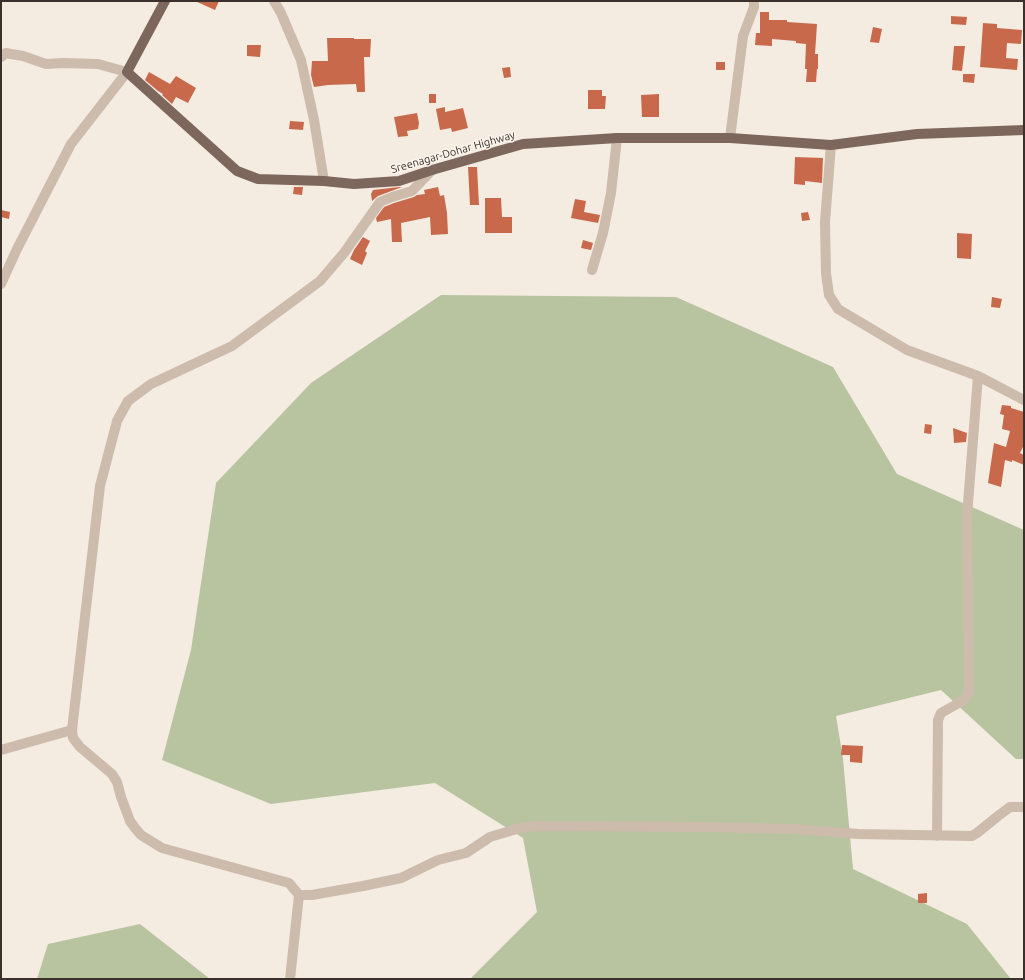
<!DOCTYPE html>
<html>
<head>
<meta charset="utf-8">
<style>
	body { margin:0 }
	#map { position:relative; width:1025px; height:980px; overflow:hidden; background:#f4ebe1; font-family:Ubuntu,sans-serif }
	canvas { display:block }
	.frame { position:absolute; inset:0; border:2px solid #3b302b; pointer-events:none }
</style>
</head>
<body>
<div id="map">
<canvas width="1025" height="980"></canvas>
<div class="frame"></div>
</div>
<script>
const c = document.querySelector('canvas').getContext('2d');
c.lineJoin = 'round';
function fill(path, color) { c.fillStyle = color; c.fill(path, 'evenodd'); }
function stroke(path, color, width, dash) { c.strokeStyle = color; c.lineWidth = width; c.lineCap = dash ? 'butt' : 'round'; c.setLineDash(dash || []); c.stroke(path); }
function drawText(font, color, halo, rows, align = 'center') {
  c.font = font + ' Ubuntu,sans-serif'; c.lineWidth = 3; c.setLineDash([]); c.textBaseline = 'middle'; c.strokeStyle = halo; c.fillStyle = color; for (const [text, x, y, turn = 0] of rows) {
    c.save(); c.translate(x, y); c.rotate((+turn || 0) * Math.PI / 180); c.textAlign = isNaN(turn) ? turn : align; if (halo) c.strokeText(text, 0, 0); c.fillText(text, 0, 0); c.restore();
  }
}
fill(new Path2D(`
	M441 295 676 297 833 367 897 474 1024 530V759H1016L941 690 836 716 843 759 853 869 967 924 1011 979H470L537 912 523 838 435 783 271 804 162 760 191 650 216 483 311 383Z
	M140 924 210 979H37L48 944Z`), '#b8c4a0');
fill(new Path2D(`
	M195 1H219L215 10Z
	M760 12H769V20H787V22L817 24 815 54H818V69H817L816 82H806L807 69H805L806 44 796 43V41L772 39V46L755 45 756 33H760Z
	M951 16 967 17 966 25 951 24Z
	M983 23 997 24V28L1022 30 1021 44 1007 43 1006 58 1018 59 1017 70 980 67Z
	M873 27 882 29 879 43 870 42Z
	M327 38H354V39H371L370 57H364L365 92H357L356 84 328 85 314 87 311 75 312 61H328Z
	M247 45H261L260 57 247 56Z
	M954 46H965L962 71 952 70Z
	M716 62H725V70H716Z
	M510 67 511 77 504 78 502 68Z
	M149 72 170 84 176 76 196 88 188 103 176 97 172 104 162 95 163 94 158 91 145 80Z
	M963 74H975L974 83 963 82Z
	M588 90H602V96H606L605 109H588Z
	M429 94H436V103H429Z
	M659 94V117H642L641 95Z
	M445 107V112L463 108 468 128 452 132 451 128 440 130 436 109Z
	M417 113 419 123 418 129 407 131 408 136 398 137 394 117Z
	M290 121 304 122 303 130 289 129Z
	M795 157 823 158 822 183 805 181V185L794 184Z
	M468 167H477L479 205H470Z
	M294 187H303L302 195 293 194Z
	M399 187H402L378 196 372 201 371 194 373 190Z
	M438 187 440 196 444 195 447 213 448 234 431 235 430 217 401 223 402 242H392L391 219 377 222 376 218 384 207 394 203 414 197 417 195 425 194 424 190Z
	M485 198H501L502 217H512V233H485Z
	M575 199 586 201 584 212 600 215 598 223 571 218Z
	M1 210 10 212 9 219 1 217Z
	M808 212 810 220 802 221 801 213Z
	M957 233 972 234 971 259 957 258Z
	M363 237 370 241 365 251 367 253 362 265 350 259 354 250Z
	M583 240 593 243 591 250 581 248Z
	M992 297 1002 299 1000 308 991 307Z
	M1002 405 1011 406V408L1024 412V445L1020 453 1024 455V465L1012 460V462L1005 460 1001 487 988 483 994 443 1006 447 1010 431 1002 429 1004 415 1000 414Z
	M925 424 932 425 931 434 924 433Z
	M953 428 967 433 966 442 954 443Z
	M842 745 863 746 862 763 850 762V755H841Z
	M927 893V903H918V894Z`), '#c8694b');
stroke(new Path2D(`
	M274 1 281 13 301 60 314 120 324 181
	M1 57 6 53 11 54 23 56 46 64 63 63 98 64 127 72 71 144 17 249 1 284
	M730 138 743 36 754 7V1
	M831 145 825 222 826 273 829 295 838 309 907 350 978 376 1024 400
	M432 170 412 191 392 197 380 202 344 253 320 281 232 346 151 384 128 401 117 421 100 486 72 730 73 738 80 747 112 774 117 782 121 797 130 821 135 828 141 835 162 848 289 883 299 895H312L363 886 401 878 438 860 466 853 490 837 520 828 535 826 705 827 794 829 858 834 972 836 977 833 998 816 1010 807H1024
	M592 270 603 233 611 193 617 138
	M1 750 72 730
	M937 836 938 720 941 713 964 700 969 693 967 516 978 376
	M290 979 299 895`), '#cdbbac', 10);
stroke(new Path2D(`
	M165 1 127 72 237 171 258 179 324 181 354 184 399 181 432 170 523 144 617 138H730L831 145 917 134 1024 130`), '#7d675c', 10);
drawText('11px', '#3b302b', '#fbf5ee', [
	["Sreenagar-Dohar Highway",453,152,-16]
]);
</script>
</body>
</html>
